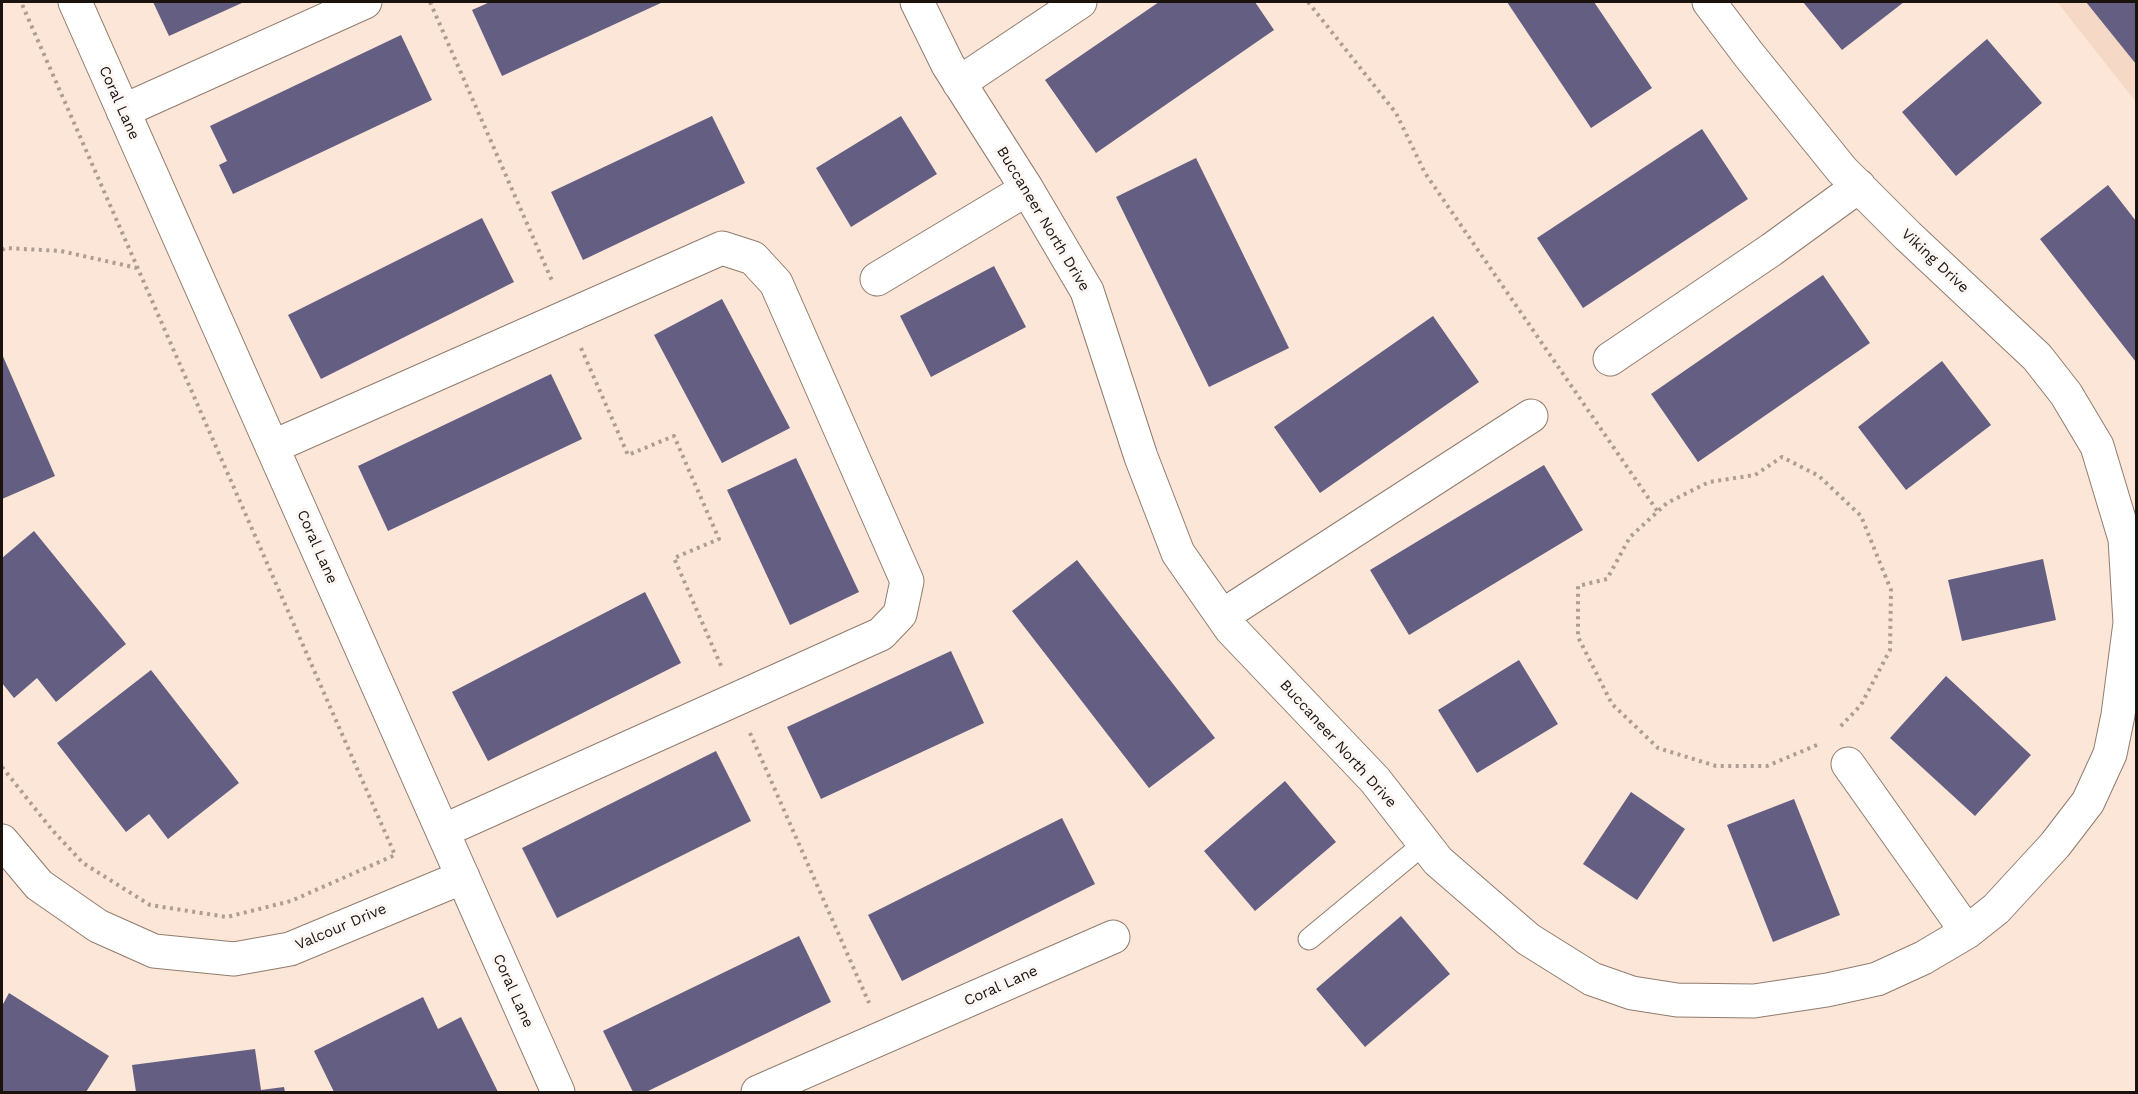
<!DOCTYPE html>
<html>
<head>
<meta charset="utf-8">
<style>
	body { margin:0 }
	#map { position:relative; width:2138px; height:1094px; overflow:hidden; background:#fce6d7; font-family:"Work Sans",sans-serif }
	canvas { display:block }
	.frame { position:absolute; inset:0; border:3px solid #1a120d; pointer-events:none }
</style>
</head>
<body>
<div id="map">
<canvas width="2138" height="1094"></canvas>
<div class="frame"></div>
</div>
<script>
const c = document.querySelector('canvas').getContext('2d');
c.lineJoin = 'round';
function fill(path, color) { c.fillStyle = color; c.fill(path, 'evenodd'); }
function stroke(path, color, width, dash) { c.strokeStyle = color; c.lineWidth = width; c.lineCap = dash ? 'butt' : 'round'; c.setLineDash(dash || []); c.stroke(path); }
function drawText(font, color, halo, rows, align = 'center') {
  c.font = font + ' "Work Sans",sans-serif'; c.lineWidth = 6; c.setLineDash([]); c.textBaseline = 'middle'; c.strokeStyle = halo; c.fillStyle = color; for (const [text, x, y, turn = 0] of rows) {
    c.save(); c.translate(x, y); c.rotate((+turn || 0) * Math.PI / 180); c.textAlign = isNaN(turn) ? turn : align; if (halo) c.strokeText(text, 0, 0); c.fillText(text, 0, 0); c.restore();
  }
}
fill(new Path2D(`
	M2057 2H2136V102Z`), '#f5d8c5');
fill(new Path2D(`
	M153 2H244L169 36Z
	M490 2H663L502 76 472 10Z
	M1159 2H1255L1274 30 1096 153 1045 80Z
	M1507 2H1594L1652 88 1591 128Z
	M1803 2H1904L1842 50Z
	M2086 2H2136V64Z
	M401 35 432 100 233 194 219 165 227 161 210 126Z
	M1987 39 2042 103 1956 176 1902 112Z
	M712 116 745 183 583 260 551 192Z
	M901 116 937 174 851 227 816 168Z
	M1702 129 1748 199 1583 308 1537 238Z
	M1196 158 1289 348 1209 387 1116 197Z
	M2108 185 2136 221V362L2040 239Z
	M482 218 514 282 321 379 288 315Z
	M994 266 1026 327 931 377 900 316Z
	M1823 275 1870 343 1698 462 1651 394Z
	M722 299 790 428 722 463 654 335Z
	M1433 316 1479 382 1320 493 1274 427Z
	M2 354 55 476 2 499Z
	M1942 361 1991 425 1906 490 1858 427Z
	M551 374 582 439 388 531 358 466Z
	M796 458 859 592 790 625 727 490Z
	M1544 465 1583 530 1409 635 1370 570Z
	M34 531 126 644 56 702 37 678 14 698 2 683V558Z
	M2043 559 2056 620 1962 641 1948 580Z
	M1077 560 1215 738 1149 788 1012 611Z
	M645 592 681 663 488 761 452 692Z
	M951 651 984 723 821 799 787 727Z
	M1519 660 1558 724 1477 773 1438 710Z
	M151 670 239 783 168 839 149 814 126 832 57 743Z
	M1946 676 2031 755 1975 816 1890 738Z
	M716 751 751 821 557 918 522 848Z
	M1285 781 1336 842 1255 911 1204 851Z
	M1631 792 1685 829 1637 900 1583 864Z
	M1794 799 1840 915 1773 942 1727 825Z
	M1062 818 1095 884 902 981 868 915Z
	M1401 916 1450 974 1365 1047 1316 989Z
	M799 936 831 1002 646 1092H633L603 1031Z
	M9 993 109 1056 86 1092H2V1006Z
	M423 997 438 1029 461 1017 498 1092H334L314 1051Z
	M255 1049 261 1090 284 1087 285 1092H136L132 1065Z`), '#645e82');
const lane = new Path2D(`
	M1309 939 1425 843`);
const street = new Path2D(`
	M75 2 558 1092
	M917 2 948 65 1027 189 1087 291 1141 457 1178 553 1231 629 1375 780 1438 861 1528 939 1592 979 1632 993 1677 1000 1754 1001 1827 990 1877 979 1923 958 1967 932 1996 909 2055 845 2088 802 2110 754 2118 715 2130 623 2125 539 2097 446 2066 394 2037 357 1908 236 1842 170 1749 55 1709 2
	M959 83 1080 2
	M123 111 365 2
	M877 279 1027 189
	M1610 359 1771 250 1859 186
	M272 447 722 248 753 258 776 283 907 581 900 614 881 634 443 831
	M1222 616 1531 416
	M1848 764 1967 932
	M2 841 39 885 98 926 154 951 234 959 290 949 463 877
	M758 1092 1113 937`);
stroke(lane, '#907c6e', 23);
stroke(street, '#907c6e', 35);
stroke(new Path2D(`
	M430 2 553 283
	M1308 2 1396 113 1425 173 1658 512
	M2 250 5 248 61 251 137 268
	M581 348 628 455 674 436 719 539 674 558 722 668
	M750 733 869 1003
	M1817 745 1767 766H1716L1658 748 1612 704 1578 637V586L1607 579 1630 537 1667 503 1709 482 1755 475 1782 457 1819 476 1861 516 1891 590 1890 650 1861 705 1838 729
	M2 767 53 831 83 863 150 905 227 917 291 901 395 855 21 2`), '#ae9d92', 4, [3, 4.5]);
stroke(lane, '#fff', 21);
stroke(street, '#fff', 33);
drawText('15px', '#1a120d', '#fcf7f4', [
	["Coral Lane",119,103,66],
	["Buccaneer North Drive",1043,219,59],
	["Viking Drive",1935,261,43],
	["Coral Lane",317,547,66],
	["Buccaneer North Drive",1338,744,48],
	["Valcour Drive",341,927,-23],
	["Coral Lane",1001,986,-24],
	["Coral Lane",513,991,66]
]);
</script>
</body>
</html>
